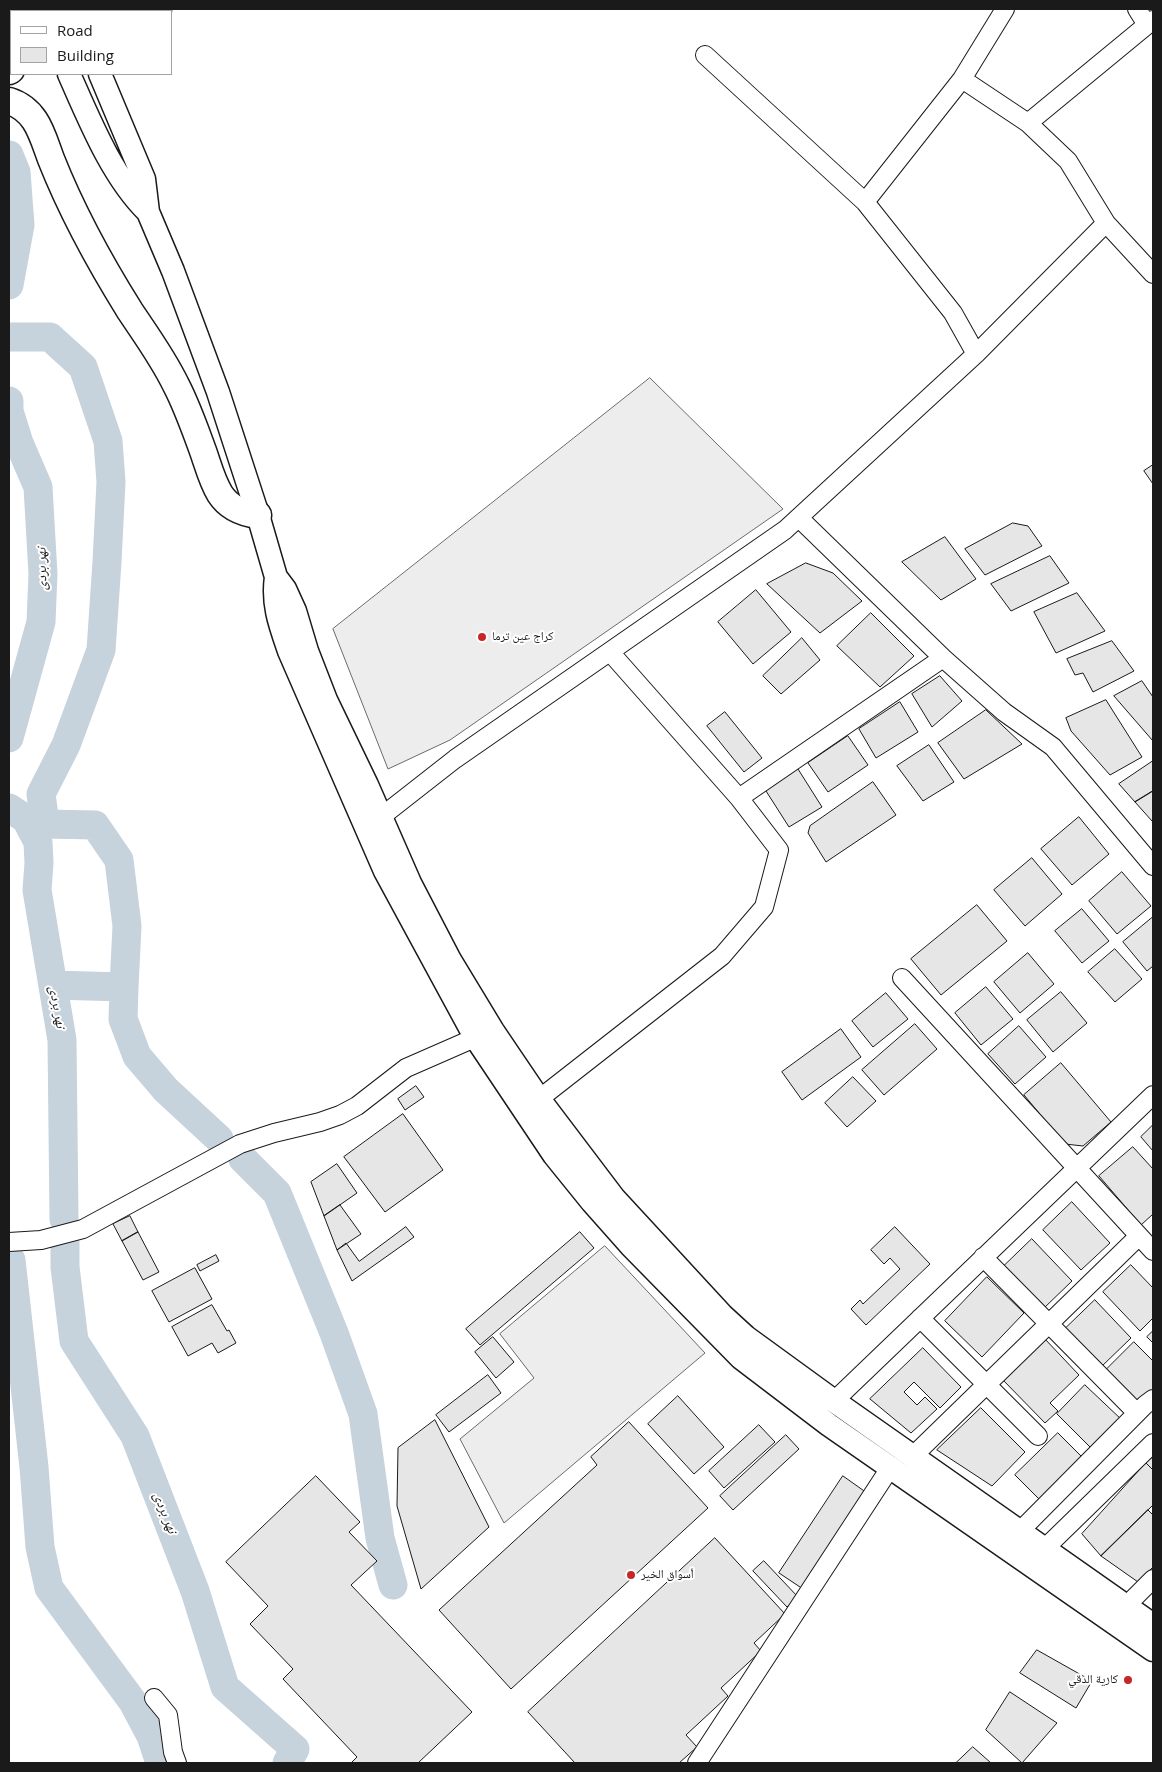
<!DOCTYPE html>
<html>
<head>
<meta charset="utf-8">
<style>
	body { margin:0 }
	#map { position:relative; width:1162px; height:1772px; overflow:hidden; background:#fff; font-family:"Open Sans",sans-serif }
	canvas { display:block }
	.frame { position:absolute; inset:0; border:10px solid #1a1a1a; pointer-events:none }
	.legend { position:absolute; left:10px; top:10px; width:162px; height:65px; box-sizing:border-box; background:#fff; border:1px solid #a3a3a3; margin:0; padding:6px 9px; list-style:none; font-size:15px; color:#1a1a1a }
	.legend li { display:flex; align-items:center; gap:10px; height:25px }
	.legend b { width:25px; border:1px solid #a3a3a3 }
</style>
</head>
<body>
<div id="map">
<canvas width="1162" height="1772"></canvas>
<div class="frame"></div>
<ul class="legend">
<li><b style="height:6px;background:#fff"></b>Road</li>
<li><b style="height:14px;background:#e6e6e6"></b>Building</li>
</ul>
</div>
<script>
const c = document.querySelector('canvas').getContext('2d');
c.lineJoin = 'round';
function fill(path, color) { c.fillStyle = color; c.fill(path, 'evenodd'); }
function stroke(path, color, width, dash) { c.strokeStyle = color; c.lineWidth = width; c.lineCap = dash ? 'butt' : 'round'; c.setLineDash(dash || []); c.stroke(path); }
function drawText(font, color, halo, rows, align = 'center') {
  c.font = font + ' "Open Sans","Noto Naskh Arabic",sans-serif'; c.lineWidth = 4; c.setLineDash([]); c.textBaseline = 'middle'; c.strokeStyle = halo; c.fillStyle = color; for (const [text, x, y, turn = 0] of rows) {
    c.save(); c.translate(x, y); c.rotate((+turn || 0) * Math.PI / 180); c.textAlign = isNaN(turn) ? turn : align; if (halo) c.strokeText(text, 0, 0); c.fillText(text, 0, 0); c.restore();
  }
}
const parking = new Path2D(`
	M650 378 783 509 450 740 388 769 333 629Z
	M605 1246 705 1353 504 1523 460 1439 534 1378 500 1334Z`);
fill(parking, '#ededed');
stroke(parking, '#6a6a6a', 1);
stroke(new Path2D(`
	M9 155 16 172 20 225 9 285
	M9 337H50L83 367 108 441 111 482 107 562 101 650 66 745 41 794 45 824 95 825 119 860 127 926 124 987 53 985
	M9 401V411L19 443 38 487 43 574 41 622 9 738
	M9 808 26 819 38 842 39 863 37 890 62 1040 64 1219
	M124 987 123 1019 137 1056 166 1090 219 1139
	M243 1159 277 1193 334 1333 363 1414 380 1538 393 1585
	M65 1243V1267L74 1341 135 1436 195 1591 225 1687 295 1749 287 1763
	M11 1260 34 1467 40 1547 49 1588 133 1702 151 1736 160 1763`), '#c6d2dc', 29);
const building = new Path2D(`
	M1153 465V484L1144 471Z
	M1013 523 1028 526 1042 546 985 575 965 549Z
	M945 537 976 579 941 600 902 562Z
	M1050 556 1069 583 1011 611 991 584Z
	M806 563 833 573 862 601 820 633 767 584Z
	M756 590 791 632 753 664 718 622Z
	M1077 593 1105 631 1056 653 1034 612Z
	M871 613 914 656 880 687 837 646Z
	M802 638 820 660 781 694 763 676Z
	M1112 641 1134 671 1093 692 1083 673 1075 675 1067 659Z
	M940 676 962 701 932 727 912 694Z
	M1142 681 1153 697V741L1114 696Z
	M1106 700 1142 757 1110 775 1071 731 1066 718Z
	M900 702 918 732 876 758 859 729Z
	M986 710 1022 744 964 779 938 743Z
	M725 712 762 758 744 772 707 726Z
	M848 736 868 765 828 792 808 763Z
	M929 745 954 782 923 801 897 766Z
	M1153 761V791L1135 802 1119 784Z
	M798 769 822 807 789 827 766 791Z
	M873 782 896 815 826 862 808 833 810 826Z
	M1153 791V820L1152 821 1135 802Z
	M1079 817 1109 854 1072 885 1041 849Z
	M1032 858 1062 894 1025 926 994 890Z
	M1122 872 1151 906 1117 934 1089 901Z
	M977 905 1007 941 941 995 911 959Z
	M1082 909 1109 941 1082 963 1055 931Z
	M1153 917V966L1147 971 1123 942Z
	M1115 949 1142 979 1115 1002 1088 972Z
	M1028 953 1054 984 1020 1013 994 982Z
	M986 987 1013 1019 981 1045 955 1013Z
	M1061 992 1087 1023 1053 1052 1027 1020Z
	M886 993 908 1019 873 1047 852 1021Z
	M915 1024 937 1049 884 1095 862 1070Z
	M1019 1026 1046 1057 1015 1084 988 1054Z
	M841 1029 861 1057 802 1100 782 1072Z
	M1061 1063 1111 1122 1083 1146 1065 1144 1024 1095Z
	M853 1077 876 1101 847 1127 825 1103Z
	M416 1086 424 1097 405 1110 398 1099Z
	M403 1114 443 1170 385 1212 344 1157Z
	M1153 1125V1151L1141 1137Z
	M1133 1147 1153 1169V1214L1141 1225 1099 1176Z
	M337 1164 357 1193 324 1216 311 1182Z
	M1072 1202 1110 1243 1081 1270 1043 1230Z
	M340 1205 361 1234 337 1250 324 1216Z
	M130 1216 138 1232 122 1241 113 1224Z
	M406 1227 414 1237 352 1281 337 1250 346 1243 359 1261Z
	M895 1227 930 1264 866 1325 851 1309 860 1300 863 1304 900 1269 890 1258 884 1264 871 1250Z
	M138 1232 159 1272 143 1280 122 1241Z
	M580 1232 594 1248 480 1345 466 1329Z
	M1032 1239 1072 1281 1043 1309 1003 1267Z
	M216 1255 219 1261 200 1271 197 1265Z
	M1131 1265 1153 1288V1318L1140 1331 1103 1292Z
	M195 1268 212 1299 169 1322 152 1291Z
	M987 1277 1024 1313 982 1357 945 1321Z
	M1095 1300 1131 1338 1101 1367 1065 1329Z
	M212 1305 227 1331 229 1330 236 1343 218 1353 212 1343 188 1356 172 1327Z
	M1153 1331V1343L1147 1337Z
	M493 1337 514 1362 496 1378 475 1352Z
	M1044 1338 1079 1375 1050 1403 1058 1411 1045 1423 1002 1379Z
	M1134 1342 1153 1361V1395L1142 1406 1106 1370Z
	M923 1348 961 1387 940 1408 914 1382 904 1392 917 1405 925 1397 937 1409 911 1433 870 1399Z
	M488 1375 501 1393 449 1432 436 1415Z
	M1085 1385 1123 1421 1094 1451 1057 1414Z
	M678 1396 724 1447 694 1474 648 1424Z
	M981 1408 1025 1452 992 1486 937 1450Z
	M435 1420 489 1527 421 1589 397 1506 398 1448Z
	M629 1422 708 1508 511 1689 439 1610 597 1465 591 1457Z
	M759 1425 775 1442 724 1488 709 1471Z
	M1058 1433 1082 1457 1039 1499 1015 1475Z
	M786 1435 799 1449 733 1510 720 1496Z
	M1153 1457V1470L1146 1463Z
	M1146 1463 1153 1470V1505L1101 1556 1082 1534Z
	M316 1476 360 1522 349 1532 377 1561 351 1585 472 1712 418 1763H351L357 1757 283 1679 293 1669 250 1624 268 1606 226 1562Z
	M843 1476 867 1493 803 1589 779 1573Z
	M1148 1510 1153 1515V1567L1138 1582 1101 1556Z
	M715 1538 785 1614 754 1643 761 1651 721 1688 728 1696 686 1735 697 1747 679 1763H575L528 1712Z
	M764 1561 798 1597 787 1607 753 1571Z
	M1037 1650 1092 1681 1076 1708 1020 1673Z
	M1010 1692 1057 1723 1022 1763 986 1730Z
	M973 1747 991 1763H956Z`);
fill(building, '#e6e6e6');
stroke(building, '#1a1a1a', 1);
const minor = new Path2D(`
	M1137 9 1147 25
	M705 55 865 202 953 313 976 354
	M962 79 1028 123 1068 161 1106 223 1153 274
	M1028 123 1153 20
	M865 202 962 79 1005 9
	M799 518 943 658 1004 712 1053 747 1153 866
	M610 652 739 798 943 658
	M372 824 455 759 785 530 976 354 1106 223
	M902 978 1153 1251
	M539 1099 722 956 764 907 779 850 739 798
	M9 1242 41 1240 83 1229 240 1144 274 1133 320 1122 340 1115 357 1106 406 1068 486 1033
	M983 1257 1137 1413
	M920 1318 1038 1436
	M834 1401 1153 1095
	M913 1456 1139 1236
	M1020 1531 1145 1405 1153 1399
	M1037 1556 1153 1443
	M1118 1614 1153 1579
	M154 1698 168 1715 173 1752 177 1763
	M697 1763 890 1468`);
const major = new Path2D(`
	M39 9 40 11
	M69 74C89 119 112 177 148 212
	M100 74 144 179 148 212 173 271 218 392 258 515 276 577 285 589 295 611 307 651 326 700 367 785 410 883 450 960 493 1031 539 1099 614 1198 722 1315 746 1337 834 1401 1153 1625
	M276 577C272 604 280 625 289 651L385 871 475 1037 554 1155 592 1202 631 1246 741 1358 829 1425 1153 1650`);
const highway = new Path2D(`
	M152 11 158 9
	M9 35 11 34
	M9 71 11 70
	M9 101C37 110 42 135 51 159 72 212 100 263 130 311 146 335 163 358 176 385 187 406 195 429 203 451 208 465 212 481 220 494 229 508 242 513 258 515`);
stroke(minor, '#1a1a1a', 20);
stroke(major, '#1a1a1a', 25);
stroke(highway, '#1a1a1a', 29);
stroke(minor, '#fff', 18);
stroke(major, '#fff', 22);
stroke(highway, '#fff', 26);
const majorBridge = new Path2D(`
	M72 9 73 11`);
stroke(majorBridge, '#1a1a1a', 25, []);
stroke(majorBridge, '#fff', 22);
for (const [x, y, r, color] of [
	[482,637,5,"#c62828"],
	[631,1575,5,"#c62828"],
	[1128,1680,5,"#c62828"]
]) { const dot = new Path2D(); dot.arc(x, y, r, 0, 2 * Math.PI); c.fillStyle = color; c.fill(dot); stroke(dot, '#fff', 2); }
drawText('12px', '#1a1a1a', '#fff', [
	["كراج عين ترما",492,637],
	["أسواق الخير",641,1575],
	["كازية الدقي",1118,1680,"right"]
], 'left');
drawText('italic 14px', '#1a1a1a', '#fff', [
	["نهر بردى",42,569,-91],
	["نهر بردى",57,1007,80],
	["نهر بردى",165,1513,69]
]);
</script>
</body>
</html>
